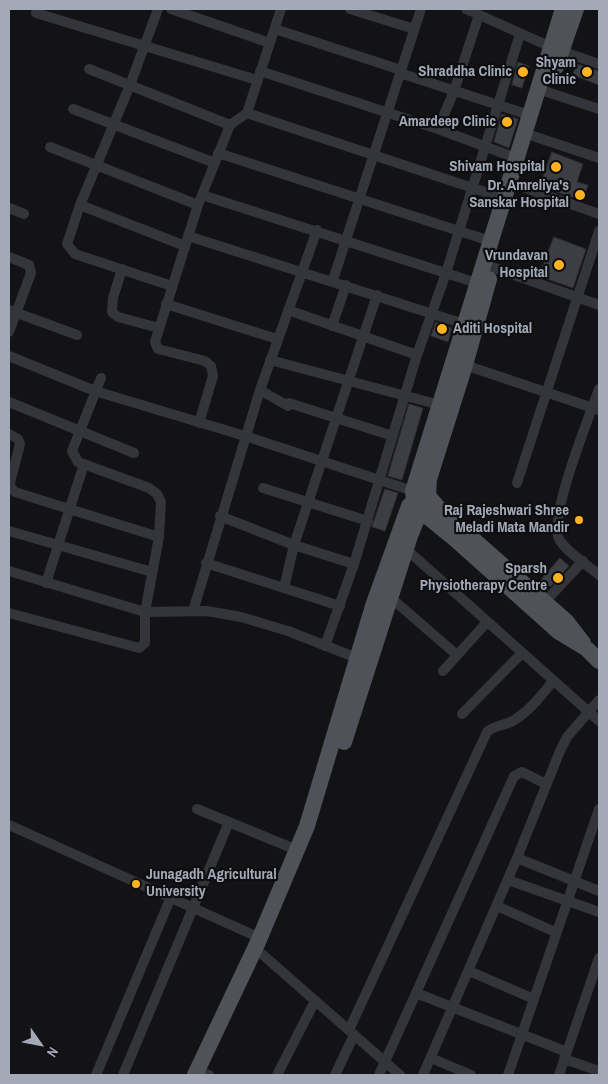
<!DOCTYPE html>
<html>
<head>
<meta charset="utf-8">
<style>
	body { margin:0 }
	#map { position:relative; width:608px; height:1084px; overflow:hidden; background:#131315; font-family:"Archivo Narrow",sans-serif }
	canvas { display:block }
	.frame { position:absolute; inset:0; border:10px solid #a3a9b7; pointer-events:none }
	.north { position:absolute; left:15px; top:1019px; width:50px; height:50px; -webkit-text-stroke:4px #0e0e10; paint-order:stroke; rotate:123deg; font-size:14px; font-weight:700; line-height:20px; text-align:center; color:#a3a9b7 }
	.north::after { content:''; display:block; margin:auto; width:18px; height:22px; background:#a3a9b7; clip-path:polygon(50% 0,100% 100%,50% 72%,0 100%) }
</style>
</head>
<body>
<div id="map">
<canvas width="608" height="1084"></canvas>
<div class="frame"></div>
<div class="north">N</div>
</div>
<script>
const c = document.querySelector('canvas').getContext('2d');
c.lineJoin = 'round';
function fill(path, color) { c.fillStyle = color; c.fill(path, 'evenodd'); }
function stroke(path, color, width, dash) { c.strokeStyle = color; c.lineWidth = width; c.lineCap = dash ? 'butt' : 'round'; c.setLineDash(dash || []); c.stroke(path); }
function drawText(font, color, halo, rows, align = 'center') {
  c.font = font + ' "Archivo Narrow",sans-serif'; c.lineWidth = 4.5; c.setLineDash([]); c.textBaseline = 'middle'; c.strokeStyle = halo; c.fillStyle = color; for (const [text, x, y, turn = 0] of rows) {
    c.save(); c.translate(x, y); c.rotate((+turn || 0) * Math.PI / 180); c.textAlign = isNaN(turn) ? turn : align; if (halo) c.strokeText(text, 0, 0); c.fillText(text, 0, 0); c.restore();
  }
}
const building = new Path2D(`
	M518 62 529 66 522 88 512 85Z
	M577 64 599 71V85L573 75Z
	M502 114 518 119 509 148 494 142Z
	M552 152 583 164 577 182 588 185 583 201 540 186Z
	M554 237 586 249 573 288 539 276Z
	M436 322 452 328 448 342 431 336Z
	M409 404 423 408 402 480 388 476Z
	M385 489 398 493 385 531 372 527Z
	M560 558 569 566 550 587 541 580Z`);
fill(building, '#3c3e43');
stroke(building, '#2d2d31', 1);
stroke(new Path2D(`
	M38 9 36 13 257 80
	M158 9 130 85 80 205 67 244 75 254 172 286
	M171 9 270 43
	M350 9 414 29
	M466 9 551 47
	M275 29 401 70
	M561 51 599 64
	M89 69 230 125 247 113 281 9
	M260 71 438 129 516 158
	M400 73 529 115
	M547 92 599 109
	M73 109 215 163
	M247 113 503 198
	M438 129 454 91 479 15
	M533 136 599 158
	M50 147 198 205
	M218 153 490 241
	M517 185 599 214
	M202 195 477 283
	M80 205 185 246
	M9 208 24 214
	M188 236 464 324
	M9 257 29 265 31 273 9 332
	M492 267 599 305
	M122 269 113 298 112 312 118 317 159 328
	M333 280 421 9
	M166 304 277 339
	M9 310 77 335
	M288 310 417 355
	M332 326 346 285
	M9 356 95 391 245 436 413 491
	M270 360 440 405
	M465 365 599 410
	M599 389C590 415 548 518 559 539 567 553 587 564 599 575
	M260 390 288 406
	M9 402 134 453
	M289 403 393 436
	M199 423 213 376 211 366 205 361 158 349 155 342 198 205 230 125
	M9 434 18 439 20 444 10 483 11 488 15 492 159 537
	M517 483 599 231
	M263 488 368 521
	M220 516 294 545 354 564
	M9 531 152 572
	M406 549 599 721
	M206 563 340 606
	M9 571 145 612 207 611 241 617 288 631 357 658
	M46 583 84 464
	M284 588 294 545 377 295
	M391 598 457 655
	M542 605 583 561
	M193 611 260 390 317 230
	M9 613 139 648 145 643V612L159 537 161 502 157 494 149 488 78 462 72 451 101 378
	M325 646 354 564 417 355 446 273 520 34
	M443 671 487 622
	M462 714 522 653
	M197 809 297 850
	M9 825 260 938
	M517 858 599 891
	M508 880 599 912
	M497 906 555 932
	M263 955 400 1075
	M469 971 534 999
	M416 993 567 1052
	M349 1030 487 732C496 724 507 726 516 719 531 709 542 695 553 681
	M431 1058 471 1075
	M564 1059 599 1071
	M206 1074 209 1075
	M96 1075 171 897
	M123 1075 229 822
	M277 1075 315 1001
	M335 1075 354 1035
	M379 1075 514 776 522 772 546 784
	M423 1075 517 858 560 751 567 737 599 700
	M508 1075 599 809
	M559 1075 599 958`), '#34353a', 10);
stroke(new Path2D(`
	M563 9 413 491 414 500 422 512 455 539 559 632 587 649 599 661
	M556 67 576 9
	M489 279 465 365 429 479 428 496 442 512 566 621 583 643
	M344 742 410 536 416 521 429 505
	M195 1075 258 942 307 826 373 606 409 506 420 495`), '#4f5259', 16);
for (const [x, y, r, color] of [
	[523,72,6,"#ffb321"],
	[587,72,6,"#ffb321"],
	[507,122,6,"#ffb321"],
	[556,167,6,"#ffb321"],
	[580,195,6,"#ffb321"],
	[559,265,6,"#ffb321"],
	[442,329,6,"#ffb321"],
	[579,520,5,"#ffb321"],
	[558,578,6,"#ffb321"],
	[136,884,5,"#ffb321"]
]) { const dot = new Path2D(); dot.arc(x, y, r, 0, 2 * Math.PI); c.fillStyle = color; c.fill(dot); stroke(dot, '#0e0e10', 2); }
drawText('bold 15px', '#a3a9b7', '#0e0e10', [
	["Shyam",576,63],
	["Clinic",576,80],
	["Shraddha Clinic",512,72],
	["Amardeep Clinic",496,122],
	["Shivam Hospital",545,167],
	["Dr. Amreliya's",569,186],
	["Sanskar Hospital",569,203],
	["Vrundavan",548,256],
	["Hospital",548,273],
	["Aditi Hospital",453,329,"left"],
	["Raj Rajeshwari Shree",569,511],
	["Meladi Mata Mandir",569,528],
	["Sparsh",547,569],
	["Physiotherapy Centre",547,586],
	["Junagadh Agricultural",146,875,"left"],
	["University",146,892,"left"]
], 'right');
</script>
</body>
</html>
